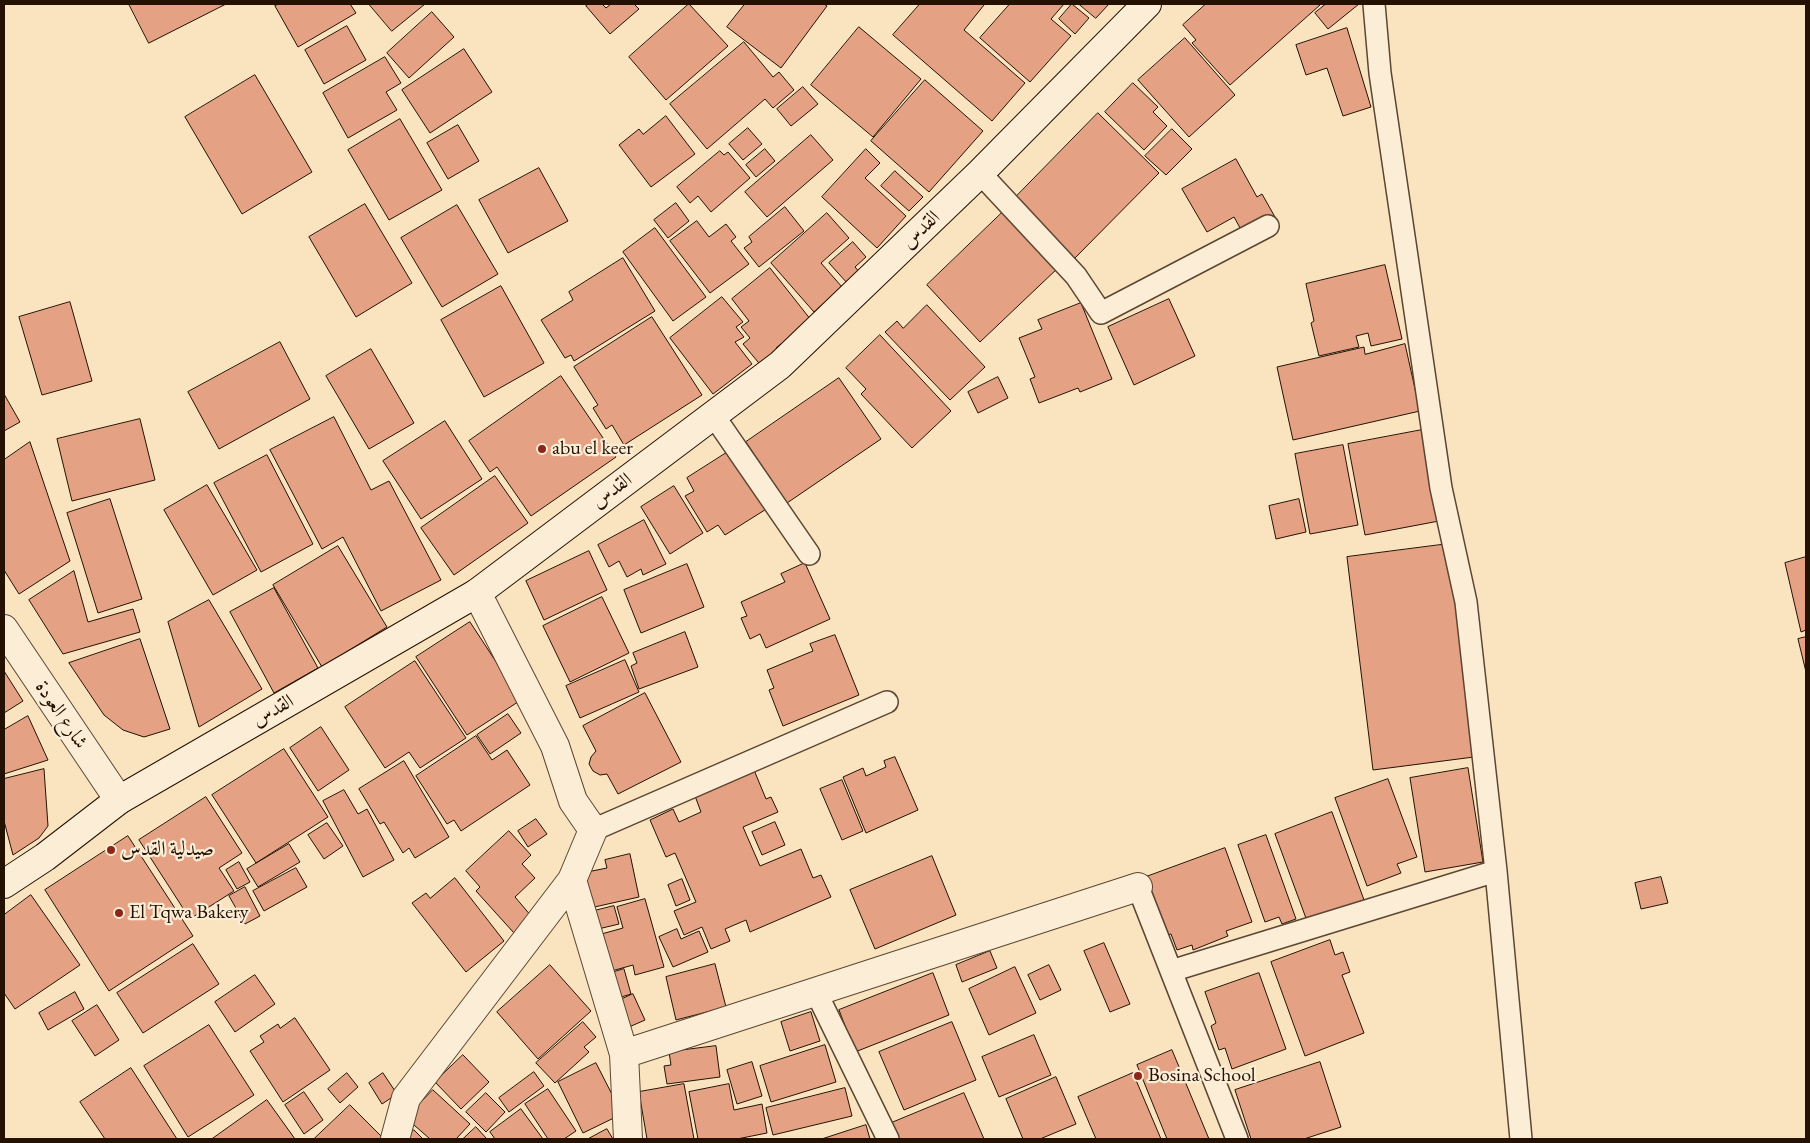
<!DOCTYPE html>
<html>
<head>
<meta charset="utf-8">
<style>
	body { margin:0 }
	#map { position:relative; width:1810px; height:1143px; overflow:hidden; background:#fae4c0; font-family:"EB Garamond",serif }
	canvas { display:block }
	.frame { position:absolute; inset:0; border:5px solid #241102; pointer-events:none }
</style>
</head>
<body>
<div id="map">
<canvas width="1810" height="1143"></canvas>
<div class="frame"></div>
</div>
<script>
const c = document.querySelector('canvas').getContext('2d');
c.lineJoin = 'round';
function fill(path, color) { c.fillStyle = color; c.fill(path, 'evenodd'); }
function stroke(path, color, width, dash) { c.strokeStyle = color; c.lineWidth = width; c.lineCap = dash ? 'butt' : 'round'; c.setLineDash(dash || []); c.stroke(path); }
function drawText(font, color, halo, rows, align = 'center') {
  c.font = font + ' "EB Garamond",Amiri,serif'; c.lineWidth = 4.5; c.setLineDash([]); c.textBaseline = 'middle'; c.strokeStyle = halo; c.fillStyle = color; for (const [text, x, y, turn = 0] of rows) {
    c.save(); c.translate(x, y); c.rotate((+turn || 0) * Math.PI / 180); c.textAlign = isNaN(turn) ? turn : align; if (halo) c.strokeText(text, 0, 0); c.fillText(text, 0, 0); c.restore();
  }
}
const building = new Path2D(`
	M129 4H226L149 43Z
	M279 4H350L356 13 298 47 275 6Z
	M369 4H425L392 31Z
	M589 4H602L606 8 611 4H634L639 9 610 34 586 6Z
	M689 4 728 46 666 100 629 57Z
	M745 4H824L827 6 781 68 727 27Z
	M920 4H983L984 5 964 30 1025 83 992 121 893 35Z
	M1010 4H1064L1051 19 1071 36 1030 82 980 38Z
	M1072 4 1089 18 1075 34 1059 19Z
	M1079 4H1109L1096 18Z
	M1206 4H1319L1320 5 1230 85 1192 43 1196 40 1183 25Z
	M1326 4H1359L1328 29 1315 13Z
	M432 12 454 37 409 78 387 53Z
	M347 26 366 60 324 84 305 50Z
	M859 27 921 79 873 137 811 85Z
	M1347 28 1371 107 1343 116 1327 68 1306 75 1296 45Z
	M1185 38 1235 95 1189 137 1138 80Z
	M744 42 773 77 779 72 794 90 773 108 765 99 707 149 670 104Z
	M464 49 492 92 430 133 402 90Z
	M385 57 401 83 386 92 397 110 348 138 323 93Z
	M255 75 312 172 242 214 185 117Z
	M925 80 983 131 929 192 871 141Z
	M1133 83 1158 107 1153 112 1167 126 1144 150 1105 112Z
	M803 87 818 104 791 126 777 109Z
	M1098 113 1159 173 1073 260 1012 201Z
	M666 116 695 154 651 187 619 145 639 129 643 134Z
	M400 119 442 190 389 220 348 150Z
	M458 125 479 161 448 179 427 143Z
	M748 128 762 144 743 160 729 144Z
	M1172 129 1192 149 1166 175 1145 156Z
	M811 135 833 160 767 217 745 192Z
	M765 149 775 161 756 177 746 165Z
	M866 149 880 163 865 178 906 216 877 248 822 197Z
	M720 151 724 155 728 152 750 178 711 212 698 196 690 203 677 187Z
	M1236 159 1257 197 1262 194 1275 217 1244 235 1234 217 1207 232 1182 189Z
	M539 168 568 221 508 253 479 200Z
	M895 171 923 197 909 211 881 186Z
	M676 203 689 221 668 238 654 220Z
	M365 204 412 283 356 317 309 237Z
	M457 205 498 274 442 307 401 238Z
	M785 207 804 231 759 267 744 248 752 242 749 237Z
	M1005 210 1059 267 980 342 927 285Z
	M827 213 849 238 821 263 842 287 814 312 771 263Z
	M697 221 709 237 726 224 736 237 731 241 749 264 710 293 670 241Z
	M655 228 706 297 673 321 623 252Z
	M853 242 866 257 855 267 860 273 848 284 829 263Z
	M623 258 655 311 574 361 571 355 565 358 541 320 573 300 569 292Z
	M1385 265 1402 339 1371 346 1368 333 1356 336 1359 347 1319 356 1311 323 1314 321 1306 284Z
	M770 268 811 320 776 348 780 354 763 368 743 344 750 338 741 327 749 321 732 299Z
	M501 286 544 363 484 397 441 320Z
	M722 297 743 322 736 327 744 337 735 342 752 364 713 394 670 338Z
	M1169 299 1195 356 1134 385 1108 327Z
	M70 302 92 381 42 395 19 317Z
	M1081 303 1112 379 1080 392 1078 388 1039 403 1030 379 1035 377 1019 338 1042 329 1038 320Z
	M927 305 985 367 950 400 885 332 897 321 903 328Z
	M652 317 702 395 624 445 612 425 606 429 593 408 598 405 574 367Z
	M880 335 951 411 912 448 861 394 866 389 846 368Z
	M280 342 310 399 219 449 188 392Z
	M1405 344 1420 411 1293 440 1277 367 1364 347 1365 354Z
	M371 349 414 423 369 449 326 376Z
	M561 376 616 457 531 516 497 467 490 472 469 441Z
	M998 377 1008 398 978 413 968 392Z
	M839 378 881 439 787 503 746 442Z
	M4 394 20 422 4 431Z
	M334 417 371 490 389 481 441 580 381 611 343 537 322 549 270 450Z
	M140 419 155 480 72 501 57 439Z
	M445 421 482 479 421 519 383 461Z
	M1422 430 1439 521 1365 535 1348 444Z
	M30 442 70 561 19 594 4 570V460Z
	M1343 445 1358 525 1310 534 1295 454Z
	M731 450 768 508 725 535 718 525 707 532 685 496 694 491 687 478Z
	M267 455 313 544 261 572 214 483Z
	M495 476 528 523 454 575 421 528Z
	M207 485 257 570 213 595 164 510Z
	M674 486 703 533 670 554 641 507Z
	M110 499 142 599 98 613 67 513Z
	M1299 499 1306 532 1276 539 1269 506Z
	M644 520 666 564 643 575 641 569 627 577 619 561 609 567 598 545Z
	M1448 544 1474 757 1373 770 1347 557Z
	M338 546 387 627 322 667 273 585Z
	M589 551 607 590 544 620 526 581Z
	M1806 557V630L1801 632 1785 563Z
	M805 563 830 619 766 648 760 634 750 639 741 618 747 616 741 602 785 582 781 574Z
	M687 564 704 607 641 633 624 590Z
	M74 571 88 622 133 609 140 632 63 654 29 600Z
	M274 588 318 668 274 693 230 612Z
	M602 597 629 653 570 682 543 626Z
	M209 600 262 689 199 727 168 622Z
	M470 622 521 700 467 735 416 657Z
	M685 632 698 667 639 689 631 666 637 663 633 653Z
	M835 635 859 695 783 726 769 690 774 688 767 670 813 651 810 644Z
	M1806 637V672L1798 639Z
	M140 639 170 729 144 737 123 730 104 715 69 663Z
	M625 660 639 692 580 718 566 686Z
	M415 661 466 738 420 768 409 752 385 768 345 707Z
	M4 671 23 701 4 713Z
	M645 693 681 762 618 794 607 774 600 775 593 771 589 764 591 757 596 751 583 726Z
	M508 714 521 733 490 754 477 735Z
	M28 716 48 760 4 774V730Z
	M321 727 349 770 318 791 290 748Z
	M476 736 492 760 507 750 530 785 461 831 454 820 447 824 416 776Z
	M284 749 328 817 256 863 212 795Z
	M895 757 918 810 866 833 843 777 863 768 866 776 886 767 884 761Z
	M404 761 449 837 415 858 409 848 403 853 384 822 380 824 359 789Z
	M1468 768 1483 862 1425 872 1410 778Z
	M44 769 48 826 39 838 13 855 4 821V779Z
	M754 770 766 799 771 797 778 812 743 827 760 866 801 849 813 878 821 875 831 897 750 932 746 920 725 929 730 941 711 949 702 927 684 935 674 911 696 902 675 853 666 857 650 820 673 809 679 822 701 812 695 796Z
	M1388 779 1417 857 1397 864 1401 873 1367 886 1335 798Z
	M842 780 863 831 842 840 820 789Z
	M344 790 358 814 367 809 394 860 363 877 323 801Z
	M206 797 242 853 219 868 234 891 190 919 139 840Z
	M1332 812 1364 900 1307 921 1275 834Z
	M536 819 547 834 528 847 518 831Z
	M775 822 785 845 762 855 752 832Z
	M327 823 343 846 324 859 308 835Z
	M509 831 531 855 522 864 535 878 515 897 532 917 514 933 476 891 480 887 466 871Z
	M1266 835 1296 919 1282 924 1279 917 1265 922 1238 845Z
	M128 836 193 936 109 991 45 890Z
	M289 844 300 862 258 887 247 869Z
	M1225 848 1252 922 1226 931 1228 936 1193 950 1192 945 1177 950 1171 934 1167 935 1146 877Z
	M630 854 639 897 590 908 582 873 607 868 605 860Z
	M932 856 956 915 875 949 850 890Z
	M239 862 250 882 237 889 226 870Z
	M296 868 307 887 264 911 253 891Z
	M1661 877 1668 903 1641 909 1635 883Z
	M455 878 504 941 466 972 412 903 426 893 430 898Z
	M682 879 690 900 676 906 668 885Z
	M245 887 260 916 245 924 229 896Z
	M31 895 80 965 15 1009 4 993V915Z
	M645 899 664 967 635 975 633 965 608 972 598 935 623 928 617 907Z
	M614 906 619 924 594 930 590 912Z
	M677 929 681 939 699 931 708 952 673 967 659 937Z
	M1330 940 1335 955 1343 952 1350 972 1342 975 1364 1033 1305 1056 1271 962Z
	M1104 943 1130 1004 1110 1012 1084 951Z
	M193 944 219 984 143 1033 117 993Z
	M990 951 997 968 962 982 956 965Z
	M715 964 726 1007 676 1020 666 977Z
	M550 965 591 1011 538 1059 497 1012Z
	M1049 965 1061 990 1040 1000 1028 975Z
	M1015 967 1036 1013 989 1035 969 989Z
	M624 969 631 994 615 999 608 974Z
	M933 973 949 1015 855 1052 839 1010Z
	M1259 973 1286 1049 1232 1069 1225 1048 1219 1050 1211 1026 1216 1023 1205 992Z
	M255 975 275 1004 235 1032 215 1002Z
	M75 992 84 1009 48 1030 39 1013Z
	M633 994 645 1020 629 1027 618 1001Z
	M97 1005 119 1040 95 1056 72 1021Z
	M811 1012 820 1041 790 1051 781 1022Z
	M295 1018 330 1070 283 1102 250 1051 264 1042 260 1036 278 1024 280 1028Z
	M583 1022 596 1037 584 1047 589 1052 555 1083 536 1063Z
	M952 1022 976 1080 904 1110 879 1052Z
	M209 1025 254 1095 188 1137 144 1066Z
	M1034 1035 1051 1075 999 1097 982 1057Z
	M825 1045 836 1082 771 1102 760 1066Z
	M716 1046 720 1077 667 1084 664 1066 671 1065 669 1052Z
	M1172 1050 1209 1139H1167L1137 1065Z
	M463 1055 489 1082 461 1109 435 1082Z
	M752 1062 762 1096 737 1104 727 1070Z
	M1320 1062 1341 1127 1304 1139H1251L1235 1090Z
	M596 1063 622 1114 583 1133 558 1082Z
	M131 1068 177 1139H105L80 1102Z
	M534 1072 544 1086 509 1112 499 1098Z
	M347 1073 358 1087 340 1103 328 1089Z
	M383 1073 397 1094 382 1104 369 1083Z
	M1133 1073 1161 1139H1096L1078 1097Z
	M1056 1077 1076 1124 1040 1139H1023L1006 1099Z
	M684 1084 694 1139H647L639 1092Z
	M729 1084 734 1110 762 1104 767 1133 737 1139H698L689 1092Z
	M845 1088 852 1116 773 1135 766 1108Z
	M548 1089 576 1131 564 1139H548L525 1104Z
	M433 1090 470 1124 456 1139H430L406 1118Z
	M304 1092 323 1120 304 1134 285 1105Z
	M486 1093 505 1112 486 1132 466 1112Z
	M964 1093 984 1139H895L889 1124Z
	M267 1100 295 1139H212Z
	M350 1105 384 1139H314Z
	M521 1109 543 1139H495L490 1132Z
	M866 1125 870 1139H822Z
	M476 1127 487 1139H463Z
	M607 1129 613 1139H588Z
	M414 1130 423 1139H405Z`);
fill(building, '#e4a184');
stroke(building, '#241102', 1);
const lane = new Path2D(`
	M1374 4 1380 73 1441 488 1466 602 1496 871 1521 1139
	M980 173 1076 276 1101 313 1268 226
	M714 416 809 554
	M593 830 887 702
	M1138 887 1237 1139
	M1171 971 1496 871
	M816 992 888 1139`);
const street = new Path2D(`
	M477 593 555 746 573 801 593 830 572 880 624 1054 628 1139
	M4 629 119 800
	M624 1054 1138 887
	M395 1139 406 1098 572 880`);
const secondary = new Path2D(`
	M4 884 45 857 119 800 477 593 780 365 980 173 1147 4`);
stroke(lane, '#5a4632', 24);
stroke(street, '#5a4632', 30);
stroke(secondary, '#241102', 30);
stroke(lane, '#fcedd6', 21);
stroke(street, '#fcedd6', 28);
stroke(secondary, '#fcedd6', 28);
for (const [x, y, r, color] of [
	[542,449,5,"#8f2418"],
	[111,850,5,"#8f2418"],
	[119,913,5,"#8f2418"],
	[1138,1076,5,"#8f2418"]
]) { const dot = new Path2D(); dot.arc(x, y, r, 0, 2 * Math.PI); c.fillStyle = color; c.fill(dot); stroke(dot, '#fcedd6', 2); }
drawText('20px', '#241102', '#fcedd6', [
	["القدس",921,230,-44],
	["القدس",612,491,-36],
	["القدس",273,711,-30],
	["شارع العودة",61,715,56]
]);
drawText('20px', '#241102', '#fcedd6', [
	["abu el keer",552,449],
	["صيدلية القدس",121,850],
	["El Tqwa Bakery",129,913],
	["Bosina School",1148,1076]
], 'left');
</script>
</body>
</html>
